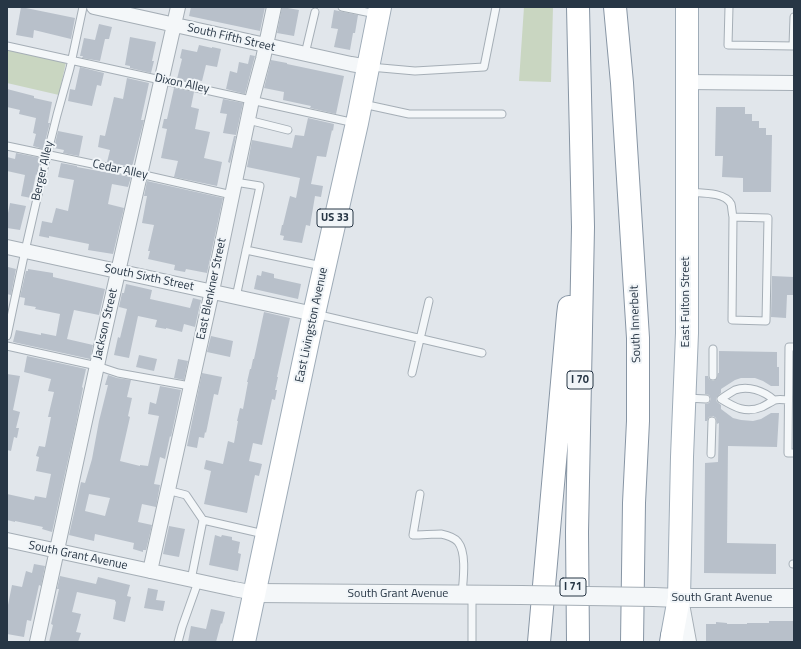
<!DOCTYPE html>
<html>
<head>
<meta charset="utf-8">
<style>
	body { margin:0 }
	#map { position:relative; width:801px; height:649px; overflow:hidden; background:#e1e6eb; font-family:"Titillium Web",sans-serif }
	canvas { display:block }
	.frame { position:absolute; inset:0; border:8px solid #273645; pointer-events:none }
</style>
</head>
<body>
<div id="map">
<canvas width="801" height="649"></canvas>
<div class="frame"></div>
</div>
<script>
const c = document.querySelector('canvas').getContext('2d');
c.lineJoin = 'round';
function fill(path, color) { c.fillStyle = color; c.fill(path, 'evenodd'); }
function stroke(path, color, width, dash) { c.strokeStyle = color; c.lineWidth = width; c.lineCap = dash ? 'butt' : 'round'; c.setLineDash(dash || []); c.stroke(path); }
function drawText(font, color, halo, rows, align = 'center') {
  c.font = font + ' "Titillium Web",sans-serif'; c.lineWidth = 4; c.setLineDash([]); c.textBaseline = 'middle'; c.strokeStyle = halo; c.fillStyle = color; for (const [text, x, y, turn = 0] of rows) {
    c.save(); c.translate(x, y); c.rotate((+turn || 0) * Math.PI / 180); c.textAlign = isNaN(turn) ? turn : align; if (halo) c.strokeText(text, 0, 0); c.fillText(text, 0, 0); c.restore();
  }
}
fill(new Path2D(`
	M524 7H553L551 82 519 81Z
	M7 49 66 62 59 95 7 83Z`), '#c9d6c1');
fill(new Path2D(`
	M21 7 75 18 71 39 34 30 33 38 16 35Z
	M191 7H265L260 31 189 16Z
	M282 7 299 10 294 36 277 33Z
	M334 10 358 15 355 33H353L350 50 334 47 338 29 331 28Z
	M99 24 112 27 109 39H105L100 61 82 58 83 56H80L84 38 95 40Z
	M130 37 156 42 152 61H154L151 73 130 68V66L125 65Z
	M199 45 212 48V47L221 49 217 67 206 65 202 81 196 80V83L177 79 182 59 180 58 182 49 197 52Z
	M250 55 255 56 245 94 226 89 230 71 237 73 239 62 248 64Z
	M271 60 287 63V64L344 76 336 114 310 108 311 106 283 100 284 92 264 88Z
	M80 67 104 73 101 86 97 85 92 106 68 101 70 89 75 90Z
	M127 78 149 83 141 120H144L132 167 107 162 110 150 98 147 100 135 105 136 114 97 123 99Z
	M174 88 194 92 191 107 199 109 195 129 210 132 204 158 222 162 217 186 174 177 178 161 161 158 167 129 162 128 164 119H167Z
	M7 89 34 96V98L52 102 48 123H50L43 149 33 146 36 134 33 133 36 118 19 114 20 110 7 107Z
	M223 99 243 103 236 135 223 133 227 114 220 113Z
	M716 107H745V114H752V121H759V128H766V135H772L771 192H743V178L722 177 723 156H715Z
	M308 118 334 124 333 131 332 130 326 157 317 156 311 184 323 186 321 197 315 196 310 226 306 225 302 243 283 240 284 236 280 235 282 225H283L290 196 296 198 300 178 247 167 252 140 292 148 295 135 304 136Z
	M58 131 83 136 79 156 63 153 64 150 54 148Z
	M234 136H236L230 163 228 162Z
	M16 153 41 158 37 175 36 174 31 198 21 196 25 175 7 171V157L15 159Z
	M61 163 77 166V167L131 177 128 187 112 184 108 204 124 208 113 254 88 250 89 244 49 236V238L39 236 42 221 52 223 56 208 68 211 74 180 58 177Z
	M147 181 223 198 207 273 186 269 185 272 174 270 175 265 148 259 150 251H148L154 225 142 223 147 196H144Z
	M10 203 26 206 20 230 7 228V218Z
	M8 267 16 269 11 295 7 294V273Z
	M28 269 53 273V277L105 289 99 315 74 310 72 318 67 339 93 345 90 359 13 342 16 330 41 335V333L56 336 60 314 35 309 36 307 24 305 25 298 20 297 26 271H28Z
	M262 271 274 274V278L301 284 298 299 254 289 257 275 261 276Z
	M772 276 794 277V295H787L786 318 771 317Z
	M126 284 152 290 150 299 177 305 190 308 193 298 201 300 195 327 184 324 182 332 166 328V329L155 327 157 320 138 316 129 358 114 355 118 337 120 338 127 309 119 307 122 293H124Z
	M264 312 290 318 277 377H278L275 390H277L275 400 272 399 262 445 253 443 249 461 262 464 259 476 255 475 247 513 204 504 211 471 204 469 206 460 223 464 228 441 234 443 238 421H237L240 408 243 409 248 382H247L250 369H251L253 359H254Z
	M211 336 233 341 230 357 207 352Z
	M719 351 777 352V367H779V386H771L763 381 755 378H741L735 380 721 389V393L717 397 716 399 717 402 721 405V409L733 418 741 420 753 421 761 419 771 413H779L777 447 728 446 727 543 776 544V574L704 573 705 463 718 462 719 423 717 424 716 418 713 416 709 417 707 421H705V404L709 403 711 399 709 395 705 394V376H708L709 379 713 381 715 380 717 378 718 373H719Z
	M139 355 157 359 154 371 136 367Z
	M27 356 86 369 82 387 83 388 76 424 52 532 42 529 43 527 15 521V522L7 520V494L34 500 35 496 46 498 51 474 36 471 39 457 36 456 39 446 45 447 51 417H48L54 392 48 391 51 379 24 372Z
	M178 359 188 361 184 380 174 378Z
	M202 373 222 377 218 395 214 394 206 433 205 432 204 438 199 437 197 448 187 446Z
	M7 374 20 376 13 410 20 412 16 428H19L17 438 14 437 11 451 7 450Z
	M108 375 117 378 131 380 127 397 132 398 128 416 130 417 120 461 140 466V465L148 466 159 416 148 414 150 402 156 404 160 386 181 390 171 437 170 436 165 459 160 457 154 484 160 485 156 507 142 504 138 522 152 525 146 550H143V552L133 549 134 543 95 534 94 541 69 535 81 482 85 483 92 459 99 421 108 385H105ZM89 494 110 498 105 516 85 511Z
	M169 526 185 529 179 557 163 554Z
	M215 535 221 537 222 535 232 537V540L240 542 238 553 241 554 238 571 209 565Z
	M34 564 45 566 41 586 39 585 31 621 27 620 24 637 7 634V605H8L12 585 22 587 26 571 32 573Z
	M60 576 96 584 98 577 130 585 127 596 131 597 125 622 113 619 116 602 115 601V600L77 592 72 612 81 614 76 632 81 633 78 642H49L53 625 51 624 59 589H57Z
	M148 588 158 590 156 600 165 601 163 611 144 608Z
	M211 609 225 612 222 624 221 623 216 642H188L191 626 206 629Z
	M769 621H794V642H706V624H716V622L727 623V624H747V623H769Z`), '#b8c0ca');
const service = new Path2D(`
	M342 7 376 14
	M729 7 728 45 794 46
	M7 46 355 123
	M793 46 794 17
	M305 54 315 12
	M370 67 415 71 484 67 496 7
	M363 104 409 114H502
	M248 120 288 130
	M7 146 140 174 232 195
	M235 182 260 186 236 297
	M689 192C701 193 725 192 731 204 732 208 732 213 733 217L732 320 766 321 768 218 733 217
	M246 250 322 266
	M315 314 482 353
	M7 336 25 251 47 155 57 115 70 68 83 7
	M7 346 97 366 118 373 190 386
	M794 347H789L788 453H794
	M412 373 429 301
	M713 376V349
	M686 398 706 399
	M774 400C764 391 748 385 735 390 730 393 725 396 721 399 734 407 746 414 762 407 766 405 769 403 773 401 777 398 784 400 788 400
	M711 454 712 421
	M167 490 186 495 203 520 264 534
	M420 494 413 535C422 535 432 534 441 534 446 535 455 538 458 542 467 553 463 581 462 594
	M793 564H794
	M191 580 203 520
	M178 642 182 627 198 582
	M472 642V595`);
const minor = new Path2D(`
	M94 7 351 64 368 67
	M687 82 794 83
	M7 247 314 314
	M7 540 234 589 255 593
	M150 571 212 291 252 100 263 59 274 7
	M37 642 103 338 178 7`);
const tertiary = new Path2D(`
	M255 593 521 595
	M654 597 679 598H794
	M680 604 687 642`);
const primary = new Path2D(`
	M672 636 679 598 682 457 687 333V7
	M244 642 311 327 357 123 380 7`);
const motorway = new Path2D(`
	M578 7 583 227 577 532 578 642
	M615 7 622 83 638 338V421L634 503 632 642
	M539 642 568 315 569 307
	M671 642 672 636`);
stroke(service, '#a5aeb6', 9);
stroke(minor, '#a5aeb6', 16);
stroke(tertiary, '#a5aeb6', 20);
stroke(primary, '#9facb8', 24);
stroke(motorway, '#8795a4', 24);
stroke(service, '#f4f7f9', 7);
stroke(minor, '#f4f7f9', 14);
stroke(tertiary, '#f4f7f9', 18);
stroke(primary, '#fff', 22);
stroke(motorway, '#fff', 22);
const tertiaryBridge = new Path2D(`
	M521 595 654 597`);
stroke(tertiaryBridge, '#a5aeb6', 20, []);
stroke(tertiaryBridge, '#f4f7f9', 18);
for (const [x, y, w] of [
	[335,218,36],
	[580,380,26],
	[573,587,26]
]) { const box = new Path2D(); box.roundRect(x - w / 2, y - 9, w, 18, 3); c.fillStyle = '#f1f5f8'; c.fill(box); stroke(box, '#273645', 1); }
drawText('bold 11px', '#273645', null, [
	["US 33",335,218],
	["I 70",580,380],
	["I 71",573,587]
]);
drawText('12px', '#273645', '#f1f5f8', [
	["South Fifth Street",231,38,13],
	["Dixon Alley",182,84,12],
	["Cedar Alley",120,170,12],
	["Berger Alley",43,171,-77],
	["South Sixth Street",149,278,12],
	["East Blenkner Street",212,289,-78],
	["East Fulton Street",686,302,-90],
	["Jackson Street",106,324,-77],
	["South Innerbelt",636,324,-92],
	["East Livingston Avenue",312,325,-78],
	["South Grant Avenue",78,556,12],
	["South Grant Avenue",398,594],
	["South Grant Avenue",722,598]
]);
</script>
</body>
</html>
